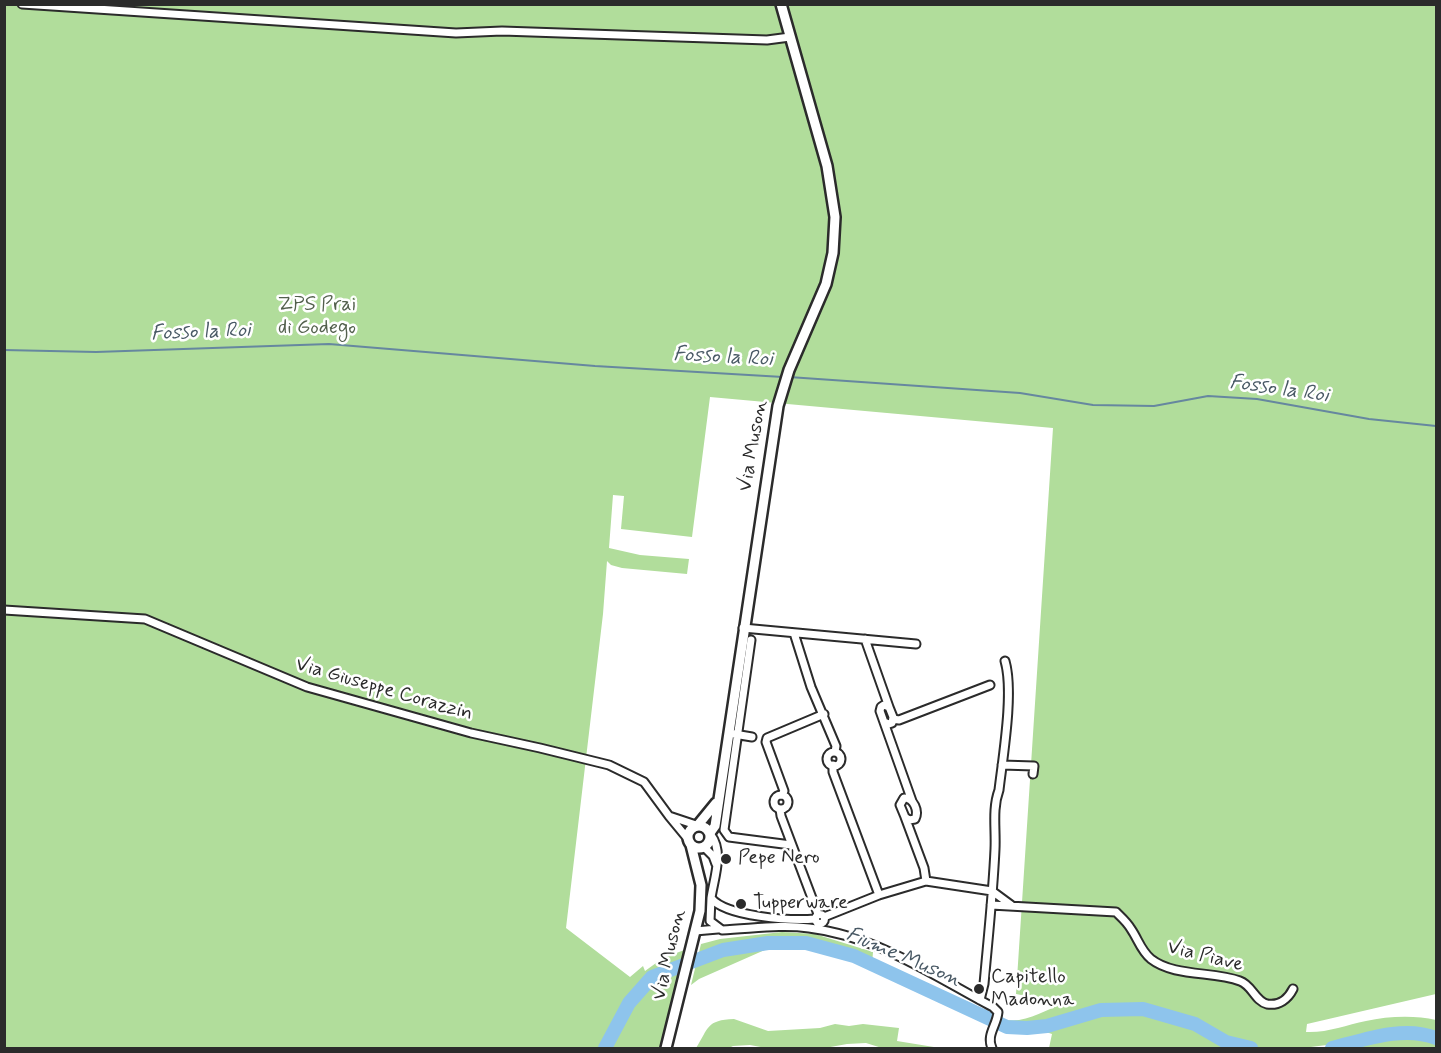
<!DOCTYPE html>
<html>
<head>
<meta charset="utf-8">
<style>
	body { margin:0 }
	#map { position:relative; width:1441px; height:1053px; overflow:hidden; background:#fff; font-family:Mynerve,sans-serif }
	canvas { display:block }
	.frame { position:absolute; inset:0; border:6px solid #2b2b2b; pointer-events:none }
</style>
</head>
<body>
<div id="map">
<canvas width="1441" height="1053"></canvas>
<div class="frame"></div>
</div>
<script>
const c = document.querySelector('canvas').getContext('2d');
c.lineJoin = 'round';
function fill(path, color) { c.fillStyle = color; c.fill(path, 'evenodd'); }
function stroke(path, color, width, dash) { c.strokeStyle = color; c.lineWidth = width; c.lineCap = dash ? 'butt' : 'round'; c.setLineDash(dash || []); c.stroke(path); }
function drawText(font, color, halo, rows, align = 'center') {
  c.font = font + ' Mynerve,sans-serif'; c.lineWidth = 5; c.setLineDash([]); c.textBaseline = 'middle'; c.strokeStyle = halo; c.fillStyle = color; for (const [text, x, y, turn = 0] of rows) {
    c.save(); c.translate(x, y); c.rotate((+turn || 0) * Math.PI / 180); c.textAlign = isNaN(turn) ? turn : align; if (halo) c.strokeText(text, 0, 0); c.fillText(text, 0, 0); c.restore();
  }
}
fill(new Path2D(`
	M5 5H1436V994L1307 1024 1306 1032C1327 1033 1346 1025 1366 1021 1388 1016 1415 1015 1436 1020V1048H1353L1350 1042 1303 1048H1049L1052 1034 1034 1028 1010 1031 1001 1029 1006 1020C1027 1023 1045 1010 1064 1003L1016 994 1053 428 710 397 692 537 621 529 624 496 613 495 609 548 640 555 689 559 687 574 622 568 611 565 607 561 603 614 566 928 630 977 643 966 645 971 663 958 687 949 661 1048H5Z
	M782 932 815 934 873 952 872 965 846 950 767 949 699 979 691 985 701 944 720 939Z
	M734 1019 768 1031 820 1028 835 1024 849 1026 863 1024 899 1028 897 1041 940 1048H882L866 1043 847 1044 825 1048H766L750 1045 733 1046 729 1048H696C709 1028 706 1020 734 1019Z`), '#b1dd9b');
stroke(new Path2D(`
	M4 350 96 352 329 344 595 366 783 377
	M789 377 1020 393 1093 405 1154 406 1208 396 1257 399 1369 419 1436 426`), '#66879f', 2);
stroke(new Path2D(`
	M605 1048 629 1003 652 977 723 950 768 943H806L854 956 1007 1027 1027 1028 1047 1026 1101 1010 1143 1009 1195 1024 1226 1042 1251 1048
	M1332 1048C1364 1040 1403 1025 1436 1038`), '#8ec4ec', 14);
const minor = new Path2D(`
	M22 4 456 33 502 31 767 40 790 37
	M4 610 145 619 307 687 471 733 540 748 609 765 644 782 669 816
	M743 628 916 644
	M794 633 811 687 836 746 835 752
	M865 639 889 707
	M751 640 724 830 729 837 791 845
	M893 719 899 720 990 685
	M884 722 889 724 892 723 893 717 889 707 884 705 881 707 880 711 912 801
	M734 734 752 737
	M827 759a7 7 0 1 1 14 0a7 7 0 1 1-14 0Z
	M833 765V772L879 895
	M1002 765 1034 766 1033 774
	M774 802a7 7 0 1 1 14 0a7 7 0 1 1-14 0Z
	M782 795 784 791 766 742 767 738 824 714
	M904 798C914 798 919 811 915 819L909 820 905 817 900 805Z
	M780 809 781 816 818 914
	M905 817 924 868 926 881
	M711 835C724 852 714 878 711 898 726 917 792 921 815 919
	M688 839 669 816 696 825
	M704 847 713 856 716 864
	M711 898 710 921 722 930C751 929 780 924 809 928 877 936 934 976 993 1007L998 1012C997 1025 986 1035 992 1048
	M991 905 1116 912C1121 917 1127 922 1131 929 1138 939 1141 951 1151 959 1174 977 1213 971 1240 981 1252 985 1255 1001 1267 1004 1279 1006 1288 999 1293 989
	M815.5 919a4.5 4.5 0 1 1 9 0a4.5 4.5 0 1 1-9 0Z
	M824 917 879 895 926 881 992 891 1011 905
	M695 931 718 929
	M980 1000 984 984C988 939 993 894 995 849 996 829 992 809 999 790 1003 756 1014 692 1005 661`);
const secondary = new Path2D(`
	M698 825 716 803
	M688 837a11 11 0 1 1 22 0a11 11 0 1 1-22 0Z
	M710 833 715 826 778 406 789 370 826 284 833 253 835 217 827 166 781 4
	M666 1048 700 911 701 885 691 845`);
stroke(minor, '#2b2b2b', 11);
stroke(secondary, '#2b2b2b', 14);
stroke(minor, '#fff', 7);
stroke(secondary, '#fff', 9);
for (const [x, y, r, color] of [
	[726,859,6,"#2b2b2b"],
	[741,904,6,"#2b2b2b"],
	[979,989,6,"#2b2b2b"]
]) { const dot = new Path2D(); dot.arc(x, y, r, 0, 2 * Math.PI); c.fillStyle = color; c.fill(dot); stroke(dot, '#fff', 2); }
drawText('20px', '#53604d', '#fff', [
	["ZPS Prai",317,306],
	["di Godego",317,329]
]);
drawText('20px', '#2b2b2b', '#fff', [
	["Via Muson",754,446,-80],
	["Via Giuseppe Corazzin",384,690,16],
	["Via Muson",670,955,-77],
	["Via Piave",1205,957,14]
]);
drawText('20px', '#2b2b2b', '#fff', [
	["Pepe Nero",738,859],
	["Tupperware",753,904],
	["Capitello",991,978],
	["Madonna",991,1001]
], 'left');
drawText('italic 21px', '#495965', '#fff', [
	["Fosso la Roi",201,333,-2],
	["Fosso la Roi",723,358,3],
	["Fosso la Roi",1279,390,8],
	["Fiume Muson",903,958,23]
]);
</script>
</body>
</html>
